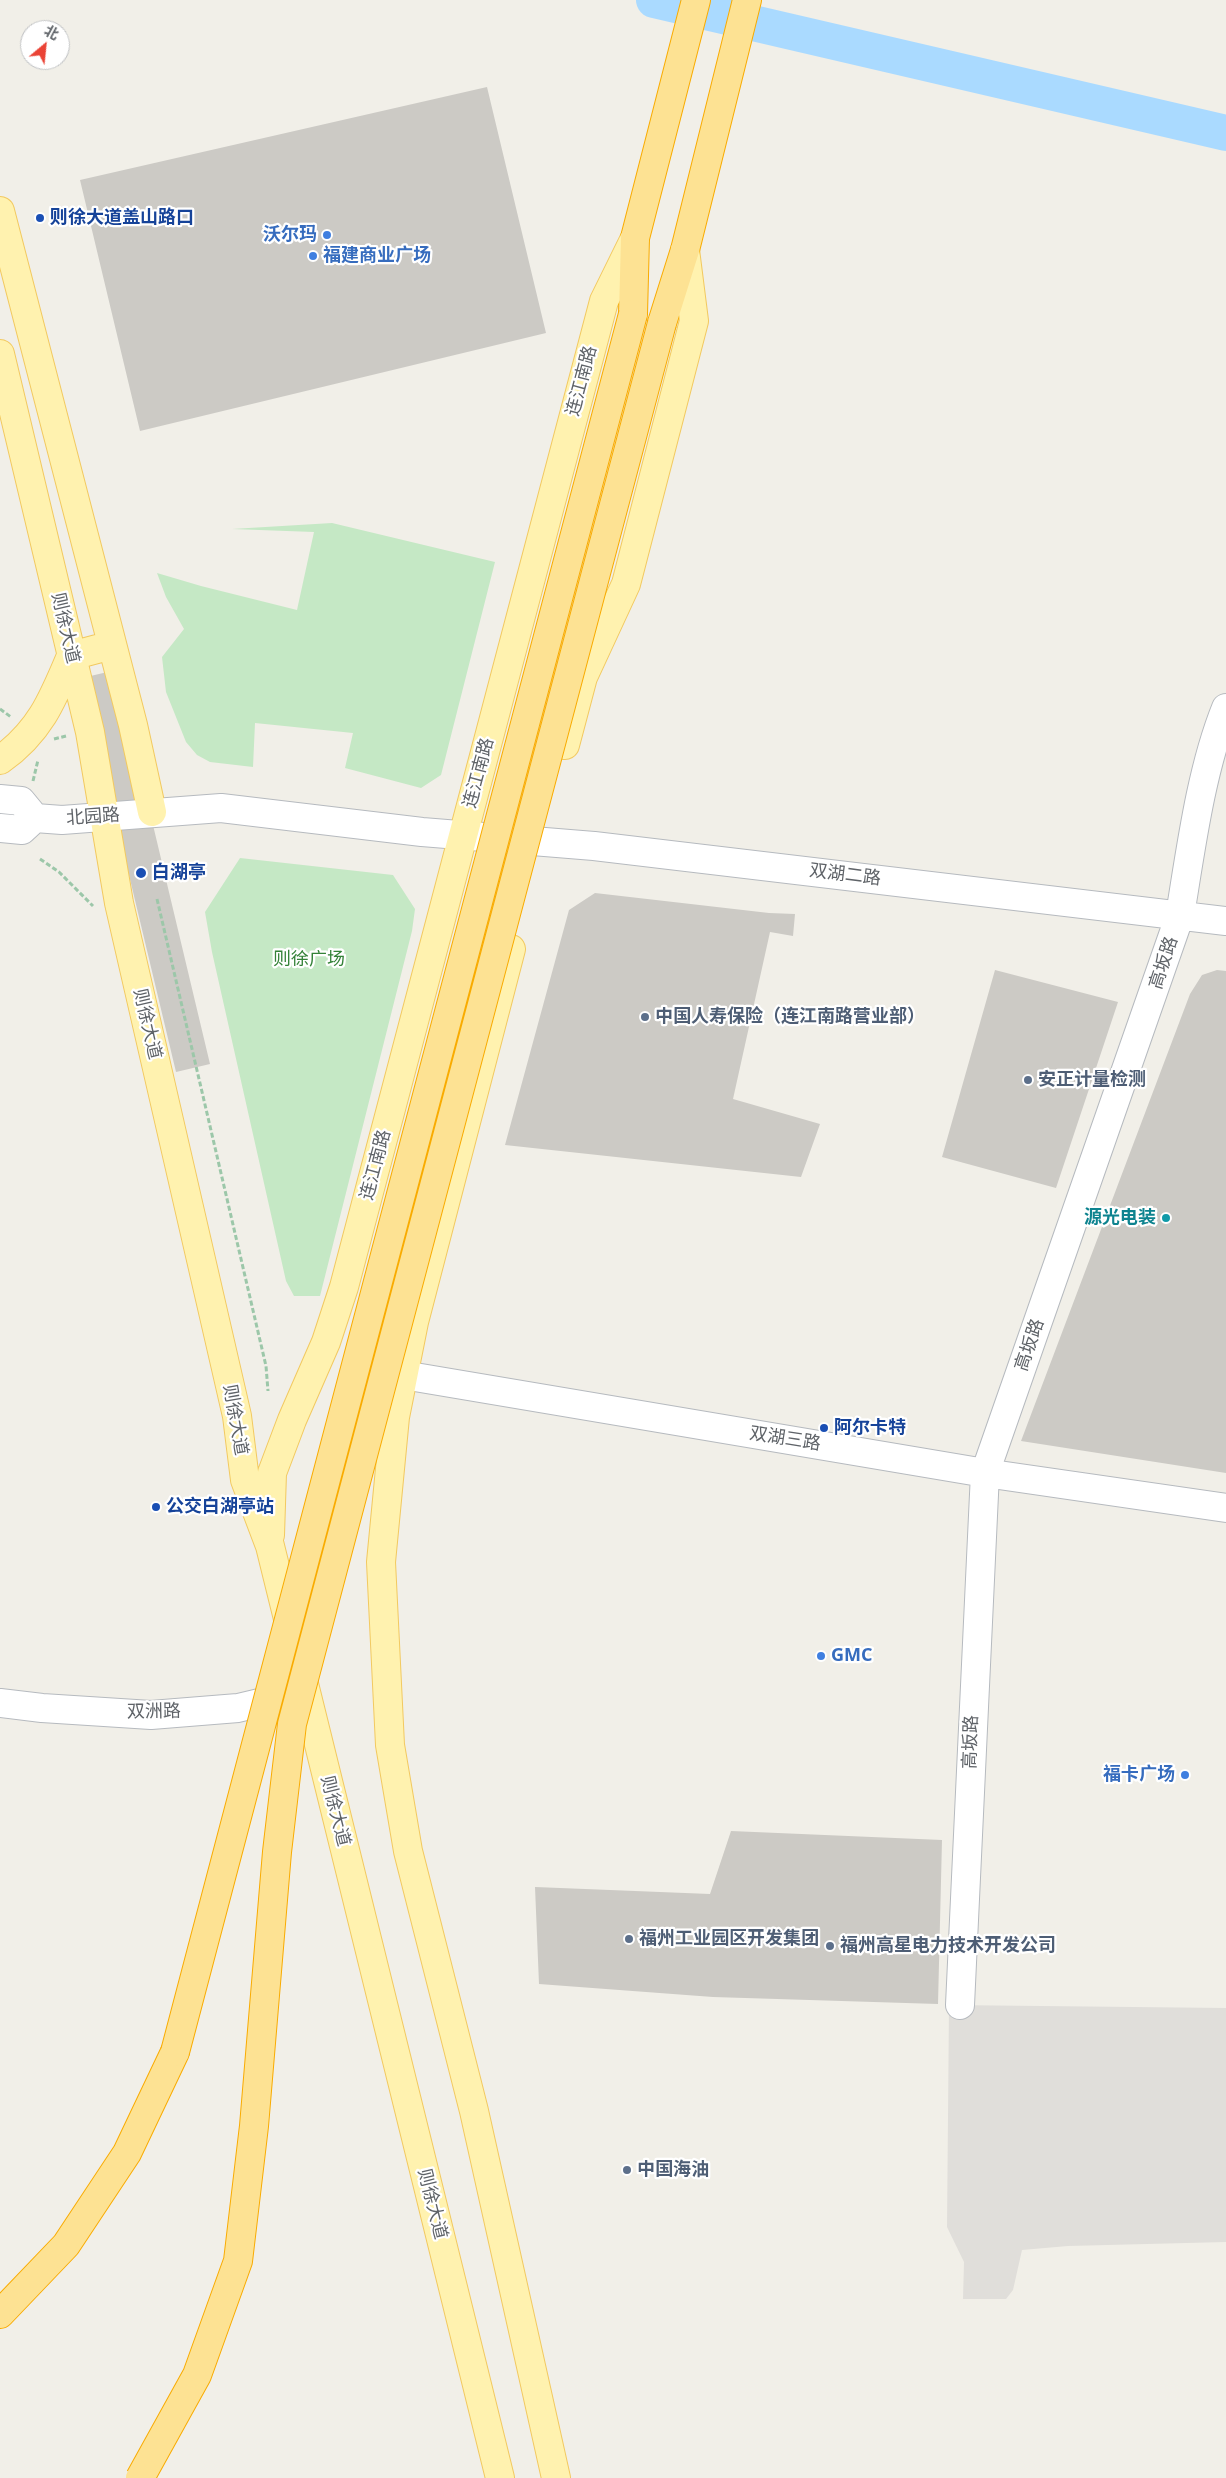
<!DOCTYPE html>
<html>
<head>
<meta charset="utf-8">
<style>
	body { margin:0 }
	#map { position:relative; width:1226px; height:2478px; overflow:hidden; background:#f1efe8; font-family:"Open Sans","Noto Sans SC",sans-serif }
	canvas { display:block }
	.north { position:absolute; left:20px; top:20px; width:50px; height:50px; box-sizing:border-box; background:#fff; border:1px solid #bfc1c3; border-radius:50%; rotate:28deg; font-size:14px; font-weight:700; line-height:20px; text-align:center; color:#5f6368 }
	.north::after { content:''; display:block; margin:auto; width:18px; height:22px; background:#ea4335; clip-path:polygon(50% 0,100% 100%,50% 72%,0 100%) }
</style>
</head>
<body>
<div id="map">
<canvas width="1226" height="2478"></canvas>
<div class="north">北</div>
</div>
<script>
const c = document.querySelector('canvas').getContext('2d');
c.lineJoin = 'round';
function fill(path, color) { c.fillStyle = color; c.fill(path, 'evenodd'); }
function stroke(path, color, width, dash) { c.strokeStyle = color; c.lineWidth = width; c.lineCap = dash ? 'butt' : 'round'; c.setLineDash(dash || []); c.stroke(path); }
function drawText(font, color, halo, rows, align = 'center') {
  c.font = font + ' "Open Sans","Noto Sans SC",sans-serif'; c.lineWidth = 4.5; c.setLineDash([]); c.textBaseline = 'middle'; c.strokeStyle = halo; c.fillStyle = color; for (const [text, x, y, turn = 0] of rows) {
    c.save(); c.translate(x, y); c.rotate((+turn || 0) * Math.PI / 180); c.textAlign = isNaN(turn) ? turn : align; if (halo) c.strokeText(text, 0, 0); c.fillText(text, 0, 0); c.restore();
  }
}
fill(new Path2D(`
	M949 2005 1226 2008V2242L1068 2246 1022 2250 1013 2290 1006 2299H963L964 2262 947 2227Z`), '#e0deda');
fill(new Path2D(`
	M332 523 495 562 441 775 421 788 345 768 353 733 255 723 253 767 210 762 197 755 186 742 166 692 162 657 184 629 166 597 157 573 201 586 297 610 314 532 232 529Z
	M240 858 393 875 415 909 412 931 320 1296H294L286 1281 212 952 205 912Z`), '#c5e8c5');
stroke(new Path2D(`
	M654 0 1226 133`), '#aadaff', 36);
fill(new Path2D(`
	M487 87 546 333 140 431 80 180Z
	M116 670 210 1064 176 1072 82 678Z
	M595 893 769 913 795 914 793 936 770 932 733 1099 820 1124 801 1177 505 1145 569 910Z
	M995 970 1118 1002 1056 1188 942 1157Z
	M1217 970 1226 971V1473L1021 1441 1190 994 1202 975Z
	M731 1831 942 1840 938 2004 713 1997 539 1984 535 1887 710 1894Z`), '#cccac5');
const secondary = new Path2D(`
	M0 799 21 801 35 818 62 820 221 808 422 832 594 846 1226 921
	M0 828 22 830 35 818
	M403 1375 985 1473 1226 1508
	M0 1703 42 1708 151 1715 238 1708 305 1692
	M960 2005 985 1473 1180 915C1191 848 1201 770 1226 708`);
const primary = new Path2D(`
	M0 211 133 725 152 812
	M0 354 90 732 119 903 237 1416 245 1480 270 1546 500 2478
	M565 745 583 677 626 584 694 321 685 250
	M0 760C40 732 53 699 71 656L112 645
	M511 949 414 1322 395 1417 381 1562 390 1745 408 1851 474 2111 556 2478
	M270 1535 272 1473 292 1420 326 1342 344 1287 604 301 635 238`);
const highway = new Path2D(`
	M633 314 635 238 696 0
	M662 323 685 250 747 0
	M0 2314 66 2245 127 2153 175 2052`);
stroke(secondary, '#b6babf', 30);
stroke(primary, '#f2c960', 30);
stroke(highway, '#f9ab00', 30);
stroke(new Path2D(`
	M0 709 11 717
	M54 739 66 736
	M33 781 38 760
	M40 859 59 872 93 906
	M157 899 266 1366 268 1391`), '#9cc7a9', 3, [5, 2.5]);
stroke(secondary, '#fff', 28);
stroke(primary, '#fff2af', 28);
stroke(highway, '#fde293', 28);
const highwayBridge = new Path2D(`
	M175 2052 633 314
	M140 2478 197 2375 238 2261 254 2126 277 1852 292 1724 662 323`);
stroke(highwayBridge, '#f9ab00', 30, []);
stroke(highwayBridge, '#fde293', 28);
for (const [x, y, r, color] of [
	[40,218,5,"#1a4fb4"],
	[327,235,5,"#3f7fe0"],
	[313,256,5,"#3f7fe0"],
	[141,873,6,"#1a4fb4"],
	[645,1017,5,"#5c6f8a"],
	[1028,1080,5,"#5c6f8a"],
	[1166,1218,5,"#0f9aa8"],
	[824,1428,5,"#1a4fb4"],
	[156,1507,5,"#1a4fb4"],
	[821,1656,5,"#3f7fe0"],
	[1185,1775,5,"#3f7fe0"],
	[629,1939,5,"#5c6f8a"],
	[830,1946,5,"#5c6f8a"],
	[627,2170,5,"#5c6f8a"]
]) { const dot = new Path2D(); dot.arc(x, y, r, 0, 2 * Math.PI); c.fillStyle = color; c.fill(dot); stroke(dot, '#fff', 2); }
drawText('bold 18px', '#164399', '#fff', [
	["则徐大道盖山路口",50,218],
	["白湖亭",152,873],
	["阿尔卡特",834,1428],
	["公交白湖亭站",166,1507]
], 'left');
drawText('bold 18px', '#366cbe', '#fff', [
	["沃尔玛",317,235],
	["福建商业广场",323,256,"left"],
	["GMC",831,1656,"left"],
	["福卡广场",1175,1775]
], 'right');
drawText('18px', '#5f6368', '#fff', [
	["连江南路",582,381,-75],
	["则徐大道",65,628,77],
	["连江南路",479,773,-75],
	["北园路",93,817,-4],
	["双湖二路",845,875,7],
	["高坂路",1164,963,-72],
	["则徐大道",147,1024,77],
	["连江南路",376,1165,-75],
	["高坂路",1030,1345,-71],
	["则徐大道",235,1420,80],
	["双湖三路",785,1439,9],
	["双洲路",154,1712,-1],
	["高坂路",971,1742,-88],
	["则徐大道",335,1811,76],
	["则徐大道",432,2204,76]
]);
drawText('18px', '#348238', '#fff', [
	["则徐广场",309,960]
]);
drawText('bold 18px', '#4e5e75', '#fff', [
	["中国人寿保险（连江南路营业部）",655,1017],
	["安正计量检测",1038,1080],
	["福州工业园区开发集团",639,1939],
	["福州高星电力技术开发公司",840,1946],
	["中国海油",637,2170]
], 'left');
drawText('bold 18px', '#0d838f', '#fff', [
	["源光电装",1156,1218]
], 'right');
</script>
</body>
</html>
